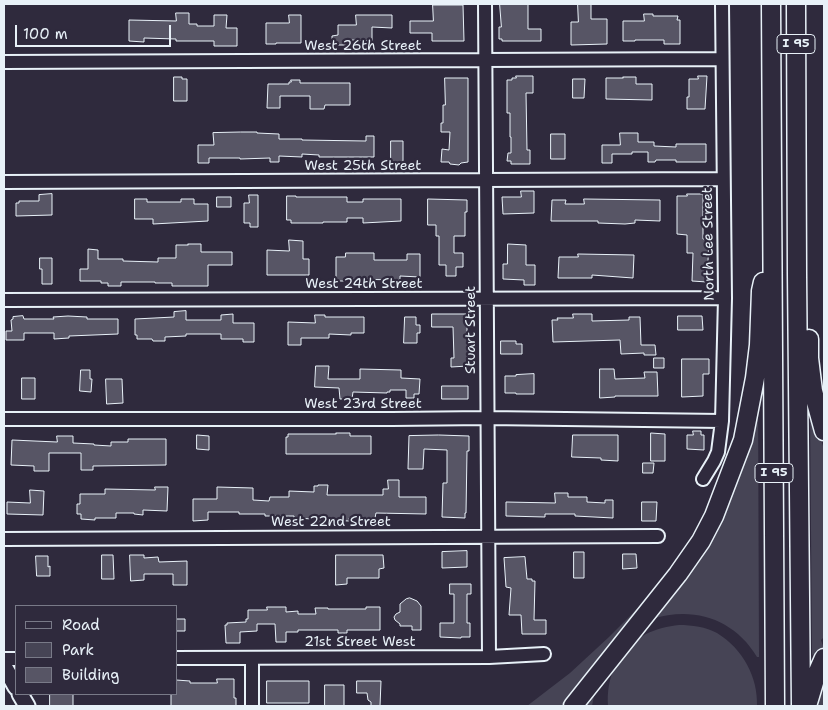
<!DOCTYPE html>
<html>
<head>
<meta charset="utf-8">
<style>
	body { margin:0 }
	#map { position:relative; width:828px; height:710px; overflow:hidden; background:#2f2a3d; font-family:"Shantell Sans",sans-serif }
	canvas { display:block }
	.frame { position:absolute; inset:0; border:5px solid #e8f1f8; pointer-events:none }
	.legend { position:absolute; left:15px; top:605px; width:162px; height:90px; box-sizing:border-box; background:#2f2a3d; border:1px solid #797a88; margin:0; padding:6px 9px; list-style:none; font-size:15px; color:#e8f1f8 }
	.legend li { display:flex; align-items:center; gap:10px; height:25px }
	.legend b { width:25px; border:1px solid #797a88 }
	.scale { position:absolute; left:15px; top:25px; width:156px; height:22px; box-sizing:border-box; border:2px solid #e8f1f8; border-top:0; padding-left:6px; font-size:15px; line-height:18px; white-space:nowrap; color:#e8f1f8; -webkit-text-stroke:4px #2f2a3d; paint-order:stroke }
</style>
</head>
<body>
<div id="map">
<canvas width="828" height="710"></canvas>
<div class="frame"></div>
<ul class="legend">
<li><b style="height:6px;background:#2f2a3d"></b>Road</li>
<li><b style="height:14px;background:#464455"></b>Park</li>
<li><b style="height:14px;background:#575565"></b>Building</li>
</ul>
<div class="scale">100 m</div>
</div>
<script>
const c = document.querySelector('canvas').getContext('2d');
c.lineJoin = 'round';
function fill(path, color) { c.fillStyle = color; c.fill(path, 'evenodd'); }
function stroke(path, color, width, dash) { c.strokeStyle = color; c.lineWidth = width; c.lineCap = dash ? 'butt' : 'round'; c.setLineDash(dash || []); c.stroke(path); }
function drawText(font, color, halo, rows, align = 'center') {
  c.font = font + ' "Shantell Sans",sans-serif'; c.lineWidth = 4.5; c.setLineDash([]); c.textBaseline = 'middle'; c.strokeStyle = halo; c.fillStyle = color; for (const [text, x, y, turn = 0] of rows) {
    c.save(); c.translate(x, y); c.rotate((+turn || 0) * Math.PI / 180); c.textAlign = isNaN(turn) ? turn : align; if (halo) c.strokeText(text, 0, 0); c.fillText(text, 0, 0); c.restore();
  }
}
fill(new Path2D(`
	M758 387 759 657H757C734 619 694 606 652 619L598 675 592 706H527L570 673 609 637 643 603 680 557 712 507Z
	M810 406 817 428 824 449V637L821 640 824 649C821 653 819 657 814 657L812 654Z
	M679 625C692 625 706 627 717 633 743 649 758 677 757 706H608C607 693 609 677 616 665 619 660 623 656 626 652 632 645 637 639 646 634 656 629 668 626 679 625Z
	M824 675V706H818Z`), '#464455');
const building = new Path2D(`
	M500 4H528V29H541V41H502V39H499V27H501Z
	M578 4H591V19H607V44L571 45V22H578Z
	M433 5H463L464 41H432V33H410V21H433Z
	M176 13H189V24H197V26H214V15H227L226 28H237V46H214V41H176V39L144 38V42L129 41V20L176 21Z
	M644 14H653V16H678L677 20H680V44H664V40H635V41H623V21H644Z
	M289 15H301V43H276V44H266V23H289Z
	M356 15H392V28L372 27V41L352 40 350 41V45H332V36L338 35V25H356Z
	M516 76H533V93H526L527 150H530V164H511V161H507L508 153H511V137H510V113H507V80H512V78H516Z
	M698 76H707L705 109H687V97H689V79H698Z
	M174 77H182V79H187V101H174Z
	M623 77H636V84H652V100L606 99V78H623Z
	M445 78H468V162L461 163 459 165 450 164 449 162H441L442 149 449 150 450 132H441V123H443V105H445Z
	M573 79H585L584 98H573Z
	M291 80H300V83H350V105H325L324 109H310V96H280V108H267L268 84H289V82H291Z
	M241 132H257V133L279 134V139H302V140L366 141V136H374V157H319V155L302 154V157L279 156V162H270V158L240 159V158H209V163H198V145H214L213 133Z
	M620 133H638V142H654V146L676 147V144H706V162H676V160H656L655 162H648V152H632V154H612V163H602V145H620Z
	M551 134H565V159H551Z
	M391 141H403V167H391Z
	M521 191H534V213L503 214 502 197H521Z
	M52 194V215L16 216V203H19V201H39V195Z
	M687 194H703V239H709L707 282 692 281 693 253H687V235L677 234V196H687Z
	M249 195H258V227H250V223H244V203H249Z
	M287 196H296V197H347V202H363V199H401V221L363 223V218H347V222H323V223H291V220H287Z
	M217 197H231V207H217Z
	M135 199H147V202H181V199H194V204H208V221L153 224V219H135Z
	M428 199 467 200V212H465V236H454V253H463V267H456V276H446V265H439V236H436V225H428Z
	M584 199 660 200V221L635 220V223L625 224 598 223V221H551L552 200H566L565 204H584Z
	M289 240 303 241V259H309V275H267V250L289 251Z
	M188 244H201V252H232V265H208V286H172V283H155V282H121V286H108V283H101V281H80V269H88V249L98 250V259H123V261L158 262V258H176V245H188Z
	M508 244 526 245V265H535V285H524V280L503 279V264H507Z
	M346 253H374V260H407V254H420V277L400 276V280L347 279V281H336V257H345Z
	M578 254 634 255 633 278 592 275V278H558L559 257H578Z
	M40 258H52V284H42V269H40Z
	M186 311V320H221V315L233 314V323H254V342H243V339H221V334H186V336L165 337V341H153L152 339H137V335H135V319L174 317V312Z
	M432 314H467V340H468V366L451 367V358H454L453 327H432Z
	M573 314H592V321L629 320V317H640L641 345H655L656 355H644V353L621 354 620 340 553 342 552 320H558L557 318H573Z
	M315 315H325V317H364V333H351V335L329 334V338H301V345H288V322L315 323Z
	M23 316 24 319H54L53 317 68 316 87 317V319H118V334L69 336V338L54 339V333H24V340H6V331H12L11 320 13 319V317Z
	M678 316H702L703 330H678Z
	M405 317H416V325H420V333H417V343H404Z
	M501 341H516V344H522V354H501Z
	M654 358H664V368H654Z
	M682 359H709V374H703V396L682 397Z
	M316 366H329L328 379H360V369L401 370V378L420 379 419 394H414V398H406V390H390V392H387V393L353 392 352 399H340L339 388 315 387Z
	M600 369H614L615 379 645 378 644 372H657L658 396H615V397L600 398Z
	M81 370H90V379H92L91 392 80 391Z
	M534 374V394H516V393H505V376H516V375Z
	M22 378H35V399H22Z
	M106 379H122L123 403 107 404Z
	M442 386H468V399H442Z
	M693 431H701V435H704V450L687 449V435H693Z
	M336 433H350V436H371V454H286V437H288V434H336Z
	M651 433 665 434V461H651Z
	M197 435 209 436V450L197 449Z
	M439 435 469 436V451H467L466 513H465V518L442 517 443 483H447V450L424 449 423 469H408L409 436Z
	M573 435H618V461L601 460V458L572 457Z
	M57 436H73V443L94 444V445L111 446V442H128V439H166V465L93 466V470H81V453H49V471H34V466L11 465 12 440 57 442Z
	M643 463H654L653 473H643Z
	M388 480H399V497H426V514L376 513 375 518H349V521L327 520 326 521V524H316V521H314V519L294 518V516H265V514H239V512H208V520L193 521V499H217V487L253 488V500L269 501 270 497H289V491L314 492V486H318V485H328L327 495H383V489H388Z
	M155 487H168L167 511 143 510V515L134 514V513H116V518H95V520L81 519V514H77V504H80V494H105V489L155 490Z
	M30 490 44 491 43 515 7 514V502L30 503Z
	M555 493H568V497H587V502L605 503V500H613V518L575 516V514H545V517L506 516V502L555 503Z
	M642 502H657L656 521H642Z
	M467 551V567L442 568V552Z
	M574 552H584V578H574Z
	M623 554H636L637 568 623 569Z
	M102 555H113L114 579H102Z
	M130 555H144V558L158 557 159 562 187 561V585H173V574H144V580L131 581Z
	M336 555H383L384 568 379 569V578H347V584L336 585Z
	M36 556H48V567L50 566V576H37Z
	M525 557 527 579H532V581H535L534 620H546V634H522L521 615H509L511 588 506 587 504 558Z
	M450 584H471V594H467V623H470V637H461V638L440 637V623H454V594H450Z
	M410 598 417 601 421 606V630H412V626H400V624L395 620 394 617 396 614 400 612V604L406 599Z
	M267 607H286V612L298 611V614H316L315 608H328V609H366V607H380V630H347V633H338V630H298V632H286V642H276L275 624H257V631L240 632V643H226L225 625H227V623L246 622V619H248V610H267Z
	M176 619H185V631H176Z
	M217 679H234V698H236V706H171V694H176V680L190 681V683H217Z
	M267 681H309V703H267Z
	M357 681H381L380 706H371V702L368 700 367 693H357Z
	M325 685H344V706H325Z
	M50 694H73V706H50Z`);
fill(building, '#575565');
stroke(building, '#e8f1f8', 1);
const minor = new Path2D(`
	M485 4 489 657
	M4 62 722 59
	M4 182 723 179
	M4 300 725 298
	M4 419H392L487 418 722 421
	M703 479 714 461 718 452 722 421 725 298 722 4
	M4 539 658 536
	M176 658 489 657 544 654
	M252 658V706
	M4 659H16`);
const major = new Path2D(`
	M4 666 16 687
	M20 694 27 706`);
const highway = new Path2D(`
	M771 4 775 706
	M796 4 797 274 801 706
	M809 339V358L813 391 824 431
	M573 706 678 574 701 541 714 516 743 440 755 378 759 345 761 291 763 282
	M807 706 816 676 824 658`);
stroke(minor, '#e8f1f8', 16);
stroke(major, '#e8f1f8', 19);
stroke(highway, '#e8f1f8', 21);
stroke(minor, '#2f2a3d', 12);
stroke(major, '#2f2a3d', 15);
stroke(highway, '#2f2a3d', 18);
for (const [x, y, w] of [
	[796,44,38],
	[774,473,38]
]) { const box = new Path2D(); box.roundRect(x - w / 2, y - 9.5, w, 19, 4); c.fillStyle = '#2f2a3d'; c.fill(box); stroke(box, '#e8f1f8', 1); }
drawText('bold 12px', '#e8f1f8', null, [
	["I 95",796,44],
	["I 95",774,473]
]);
drawText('14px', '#e8f1f8', '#2f2a3d', [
	["West 26th Street",363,46],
	["West 25th Street",363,166],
	["North Lee Street",709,244,-91],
	["West 24th Street",364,284],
	["Stuart Street",471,330,-90],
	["West 23rd Street",363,404],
	["West 22nd Street",331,522],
	["21st Street West",360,642]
]);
</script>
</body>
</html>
